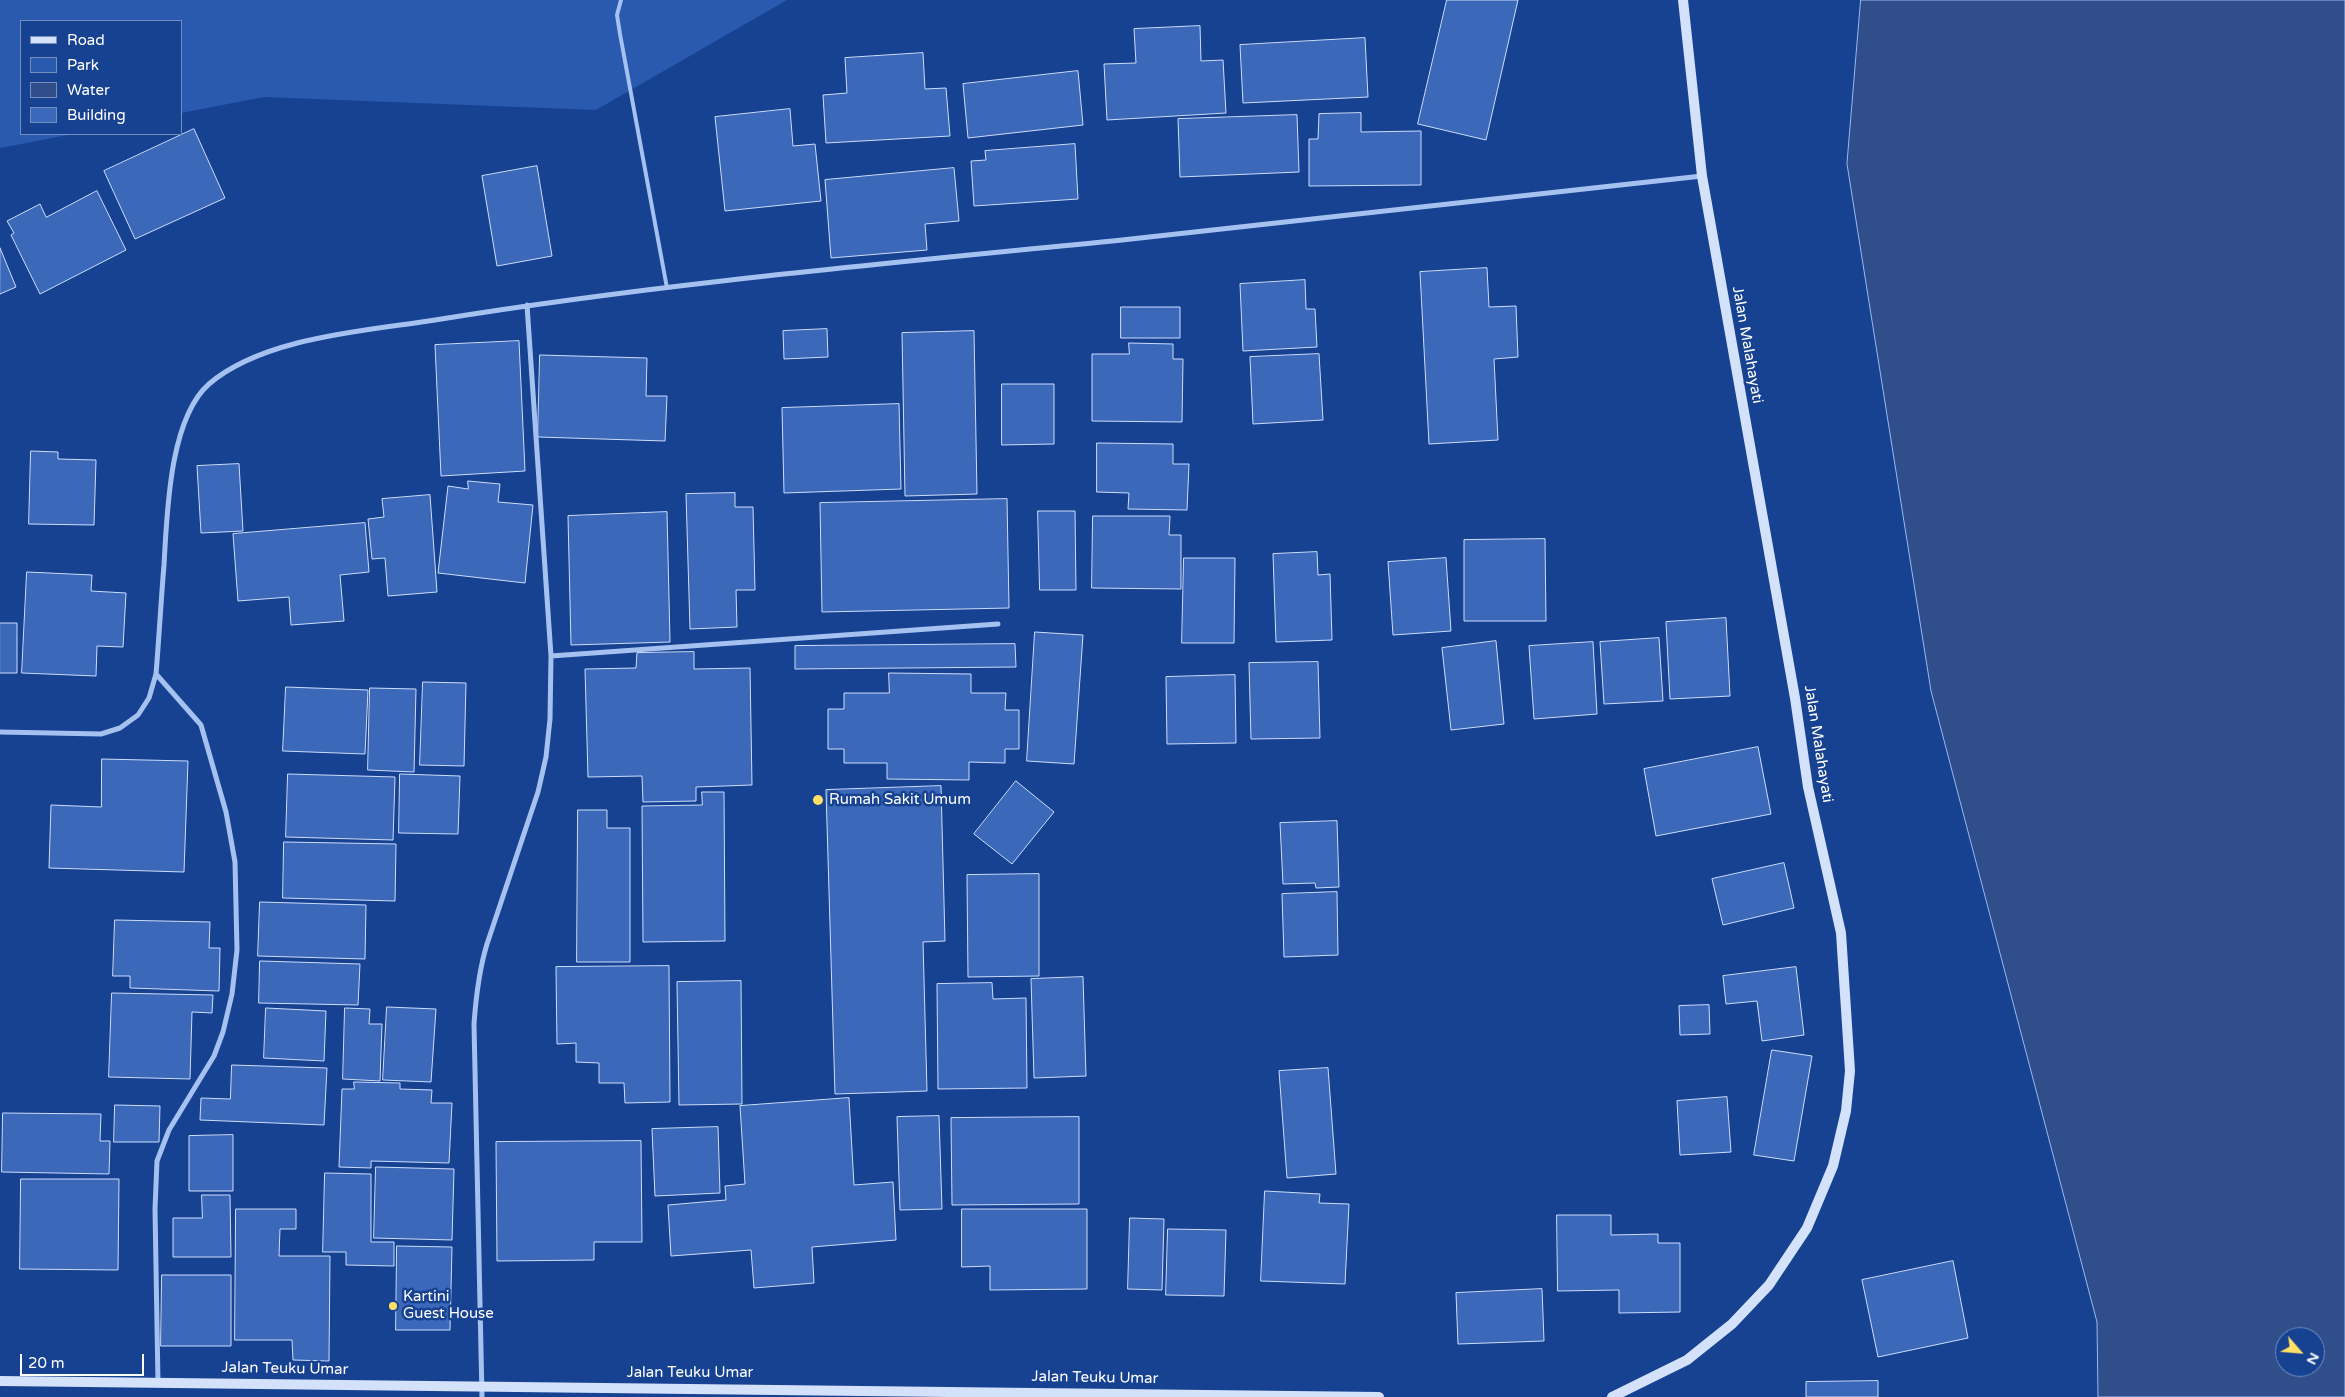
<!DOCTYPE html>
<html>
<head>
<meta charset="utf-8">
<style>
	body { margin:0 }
	#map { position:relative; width:2345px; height:1397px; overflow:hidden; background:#174292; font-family:"Varela Round",sans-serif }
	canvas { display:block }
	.legend { position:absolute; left:20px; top:20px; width:162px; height:115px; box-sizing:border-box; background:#174292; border:1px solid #748ebe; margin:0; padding:6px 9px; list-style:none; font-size:15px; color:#fff }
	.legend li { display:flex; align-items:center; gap:10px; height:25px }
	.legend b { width:25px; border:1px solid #748ebe }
	.north { position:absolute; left:2275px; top:1327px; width:50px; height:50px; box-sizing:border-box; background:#174292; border:1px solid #748ebe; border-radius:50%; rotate:117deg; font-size:14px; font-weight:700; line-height:20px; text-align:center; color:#fff }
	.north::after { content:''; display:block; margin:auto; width:18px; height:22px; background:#ffdf64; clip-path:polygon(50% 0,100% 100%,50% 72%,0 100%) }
	.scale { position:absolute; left:20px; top:1354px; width:124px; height:22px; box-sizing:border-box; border:2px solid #fff; border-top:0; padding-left:6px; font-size:15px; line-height:18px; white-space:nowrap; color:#fff; -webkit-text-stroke:4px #174292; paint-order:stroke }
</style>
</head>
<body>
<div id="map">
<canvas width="2345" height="1397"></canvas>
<ul class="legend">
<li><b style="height:6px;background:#d3e1fb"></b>Road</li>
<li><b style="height:14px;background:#295ab0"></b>Park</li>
<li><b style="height:14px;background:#2f4e8a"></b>Water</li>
<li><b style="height:14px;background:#3b68b8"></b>Building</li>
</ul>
<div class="north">N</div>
<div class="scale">20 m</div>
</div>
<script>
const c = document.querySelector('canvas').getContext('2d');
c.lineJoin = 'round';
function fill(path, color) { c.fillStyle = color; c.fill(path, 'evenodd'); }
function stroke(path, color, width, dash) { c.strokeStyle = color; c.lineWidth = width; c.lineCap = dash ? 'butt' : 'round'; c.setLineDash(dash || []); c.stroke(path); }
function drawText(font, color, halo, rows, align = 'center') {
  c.font = font + ' "Varela Round",sans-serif'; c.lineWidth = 5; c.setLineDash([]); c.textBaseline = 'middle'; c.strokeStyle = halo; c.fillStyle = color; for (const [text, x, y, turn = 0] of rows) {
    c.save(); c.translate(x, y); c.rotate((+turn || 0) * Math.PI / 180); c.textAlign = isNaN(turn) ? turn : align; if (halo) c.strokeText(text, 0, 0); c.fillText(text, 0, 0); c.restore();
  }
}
fill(new Path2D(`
	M0 0H787L596 110 264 97 181 113V21H21V134H73L0 148Z`), '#295ab0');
const water = new Path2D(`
	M1861 0H2345V1397H2098L2097 1322 1931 691 1847 164ZM2285 1337H2315V1367H2285Z`);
fill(water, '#2f4e8a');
stroke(water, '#97baf3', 1);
const building = new Path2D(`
	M1447 0H1518L1486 140 1418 124Z
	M1200 26 1201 61 1223 60 1226 113 1107 120 1104 64 1136 63 1134 29Z
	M1365 38 1368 97 1243 103 1240 45Z
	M923 53 925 89 946 88 950 136 826 143 823 95 847 93 845 58Z
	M1078 71 1083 125 968 138 963 84Z
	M790 109 793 146 815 144 821 201 725 211 715 117Z
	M1361 113V132L1421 131V185L1309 186V139H1318L1319 114Z
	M1297 115 1299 172 1180 177 1178 119Z
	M194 129 225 198 135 239 104 171Z
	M1075 144 1078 199 974 206 971 161 986 160 985 151Z
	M537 166 552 256 497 266 482 176Z
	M954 168 959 221 925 224 927 250 831 258 825 180Z
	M97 191 126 250 40 294 11 235 14 233 7 221 40 204 46 217Z
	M0 248 16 287 0 294Z
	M1487 268 1489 307 1516 306 1518 357 1494 359 1498 440 1429 444 1420 272Z
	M1305 280 1306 309H1315L1317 347 1243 351 1240 284Z
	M1121 307H1180V338H1121Z
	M827 329 828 357 784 359 783 331Z
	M974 331 977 494 905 496 902 333Z
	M519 341 525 471 441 476 435 345Z
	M1129 343 1173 344V359H1183L1182 422 1092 421V354H1129Z
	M1319 354 1323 420 1253 424 1250 357Z
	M540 355 647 358 646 396H667L665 441 538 437Z
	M1002 384H1054V444L1002 445Z
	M899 404 901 489 784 493 782 408Z
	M1097 443 1173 444V464H1189L1187 510 1128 509 1129 493 1097 492Z
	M31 451 58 452V459L96 460 94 525 29 524Z
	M239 464 243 531 201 533 197 466Z
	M468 481 500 484 498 502 533 505 525 583 438 573 448 486 468 489Z
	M735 493V507H753L755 590H736L737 627 690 629 686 494Z
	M430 495 437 592 388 596 385 558 372 559 368 519 384 517 382 499Z
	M1007 499 1009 608 822 612 820 503Z
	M1038 511H1075L1076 590H1040Z
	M667 512 670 642 571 645 568 516Z
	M1093 516H1170L1169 535H1181V589L1092 588Z
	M365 523 369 572 340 575 344 621 291 625 289 597 238 601 233 534Z
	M1545 539 1546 621H1464V540Z
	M1317 552 1318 575 1330 574 1332 640 1276 642 1273 554Z
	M1184 558H1235L1234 643H1182Z
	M1446 558 1451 631 1393 635 1388 562Z
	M27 572 92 575 91 591 126 593 123 647 97 646 96 676 22 673Z
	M1726 618 1730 696 1670 699 1666 622Z
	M0 623H17V673H0Z
	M1035 632 1083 635 1074 764 1027 761Z
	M1659 638 1663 701 1604 704 1600 642Z
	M1496 641 1504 724 1451 730 1442 648Z
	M1593 642 1597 714 1534 719 1529 646Z
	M1015 644 1016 667 795 669V646Z
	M694 652V669L750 668 752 785 696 787V801L643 802 642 776 588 777 585 669 636 668 637 653Z
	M1318 662 1320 738 1251 739 1249 663Z
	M889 673 971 674V693H1006L1005 710H1019V749H1005V763L969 762V780L887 779V763H844V749H828V709H844V693H889Z
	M1235 675 1236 743 1167 744 1166 677Z
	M423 682 466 683 464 766 420 765Z
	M286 687 368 690 365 754 283 751Z
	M370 688 416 689 414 772 368 770Z
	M1758 747 1771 814 1656 836 1644 769Z
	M102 759 188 761 184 872 49 868 51 805 101 807Z
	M288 774 395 777 393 840 286 837Z
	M400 774 460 776 458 834 399 833Z
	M1016 781 1054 812 1012 864 974 834Z
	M941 786 945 941 923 942 927 1091 835 1094 826 790Z
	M702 792H724L725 941 643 942 642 806 702 805Z
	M578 810H607V828H630V962H577Z
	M1337 821 1339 887 1316 888 1315 883 1283 884 1280 823Z
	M284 842 396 844 395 901 283 898Z
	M1784 863 1794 908 1723 925 1712 879Z
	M1039 874V976L968 977 967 875Z
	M1337 892 1338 955 1284 957 1282 894Z
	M260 902 366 905 365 959 258 956Z
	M115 920 210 922 209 948H220L219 991 130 988V976H113Z
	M260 961 360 964 358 1005 259 1003Z
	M669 966 670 1102 625 1103 624 1083H599V1063L576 1062V1043L557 1044 556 967Z
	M1796 967 1804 1035 1762 1041 1757 1001 1726 1004 1723 976Z
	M1083 977 1086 1076 1034 1078 1031 979Z
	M741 981 742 1104 679 1105 677 982Z
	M992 983 993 999 1026 998 1027 1088 938 1089 937 984Z
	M112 993 213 995 212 1013 192 1012 190 1079 109 1077Z
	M1709 1005 1710 1034 1680 1035 1679 1006Z
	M387 1007 436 1009 431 1082 383 1080Z
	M266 1008 326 1011 324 1061 264 1058Z
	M345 1008 370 1009 369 1024H382L380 1081 343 1079Z
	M1772 1050 1812 1056 1794 1161 1754 1155Z
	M232 1065 327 1068 324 1125 200 1120 201 1098 230 1099Z
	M1328 1068 1336 1174 1287 1178 1279 1071Z
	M354 1082 400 1083V1089L432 1090 431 1103H452L449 1163 371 1161V1168L339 1167 342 1089H354Z
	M1727 1097 1731 1152 1680 1155 1677 1101Z
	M849 1098 854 1185 893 1182 896 1240 812 1247 814 1283 754 1288 751 1250 671 1256 668 1205 726 1200 725 1186 745 1184 740 1106Z
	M115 1105 160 1106 159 1142H114Z
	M3 1113 101 1114 100 1141H110L109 1174 2 1172Z
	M939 1116 942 1209 900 1210 897 1117Z
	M1079 1117V1204L952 1205 951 1118Z
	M718 1127 720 1193 655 1196 652 1129Z
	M233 1135V1191H189V1136Z
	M641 1141 642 1242H594V1260L497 1261 496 1142Z
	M376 1167 454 1169 452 1240 374 1238Z
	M325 1173 371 1174V1242H394V1266L346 1265V1252H323Z
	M21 1179H119L118 1270 20 1269Z
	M1265 1191 1320 1194 1319 1203 1349 1204 1345 1284 1261 1281Z
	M202 1195H230L231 1257H173V1218H202Z
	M236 1209H296V1229H280L279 1256H330L329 1361 293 1360 292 1340H235Z
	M962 1209H1087V1289L990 1290V1266L962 1267Z
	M1557 1215H1611V1235L1658 1234V1243H1680V1312L1619 1313V1290L1558 1291Z
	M1130 1218 1164 1219 1162 1290 1128 1289Z
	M1168 1229 1226 1230 1224 1296 1166 1295Z
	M397 1246 452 1247 450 1330H396Z
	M1953 1261 1968 1338 1878 1357 1862 1280Z
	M162 1275H231V1346H161Z
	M1542 1289 1544 1341 1458 1344 1456 1293Z
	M1878 1381V1397H1806V1382Z`);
fill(building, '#3b68b8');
stroke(building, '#ccddfb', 1);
stroke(new Path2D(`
	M621 0 617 15 620 34 667 288`), '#a5c1f0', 4);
stroke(new Path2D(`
	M551 656 998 624
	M156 674 201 725 226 812 235 862 237 950 232 994 223 1032 214 1056 169 1130 157 1161 155 1209 158 1383
	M0 732 101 734 120 728 138 715 149 698 156 674C159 638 161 601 164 565 167 515 169 419 209 384 264 337 366 331 435 320 662 283 893 263 1122 240 1316 220 1509 198 1702 176
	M482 1397 474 1024C476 996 479 970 487 944L538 792 546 757 550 719 551 656 527 305`), '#a5c1f0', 5);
stroke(new Path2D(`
	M0 1381 1379 1397
	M1612 1397 1687 1360 1732 1324 1769 1285 1807 1228 1833 1166 1846 1111 1850 1071 1841 933 1808 787 1795 698 1702 176 1683 0`), '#d3e1fb', 10);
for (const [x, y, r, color] of [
	[818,800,6,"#ffdf64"],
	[393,1306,5,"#ffdf64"]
]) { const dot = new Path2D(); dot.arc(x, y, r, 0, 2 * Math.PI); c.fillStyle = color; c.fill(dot); stroke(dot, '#174292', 2); }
drawText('15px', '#fff', '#174292', [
	["Jalan Malahayati",1747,345,80],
	["Jalan Malahayati",1818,744,81],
	["Jalan Teuku Umar",285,1369,1],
	["Jalan Teuku Umar",690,1373],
	["Jalan Teuku Umar",1095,1378,1]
]);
drawText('15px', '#fff', '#174292', [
	["Rumah Sakit Umum",829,800],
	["Kartini",403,1297],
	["Guest House",403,1314]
], 'left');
</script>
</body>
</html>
